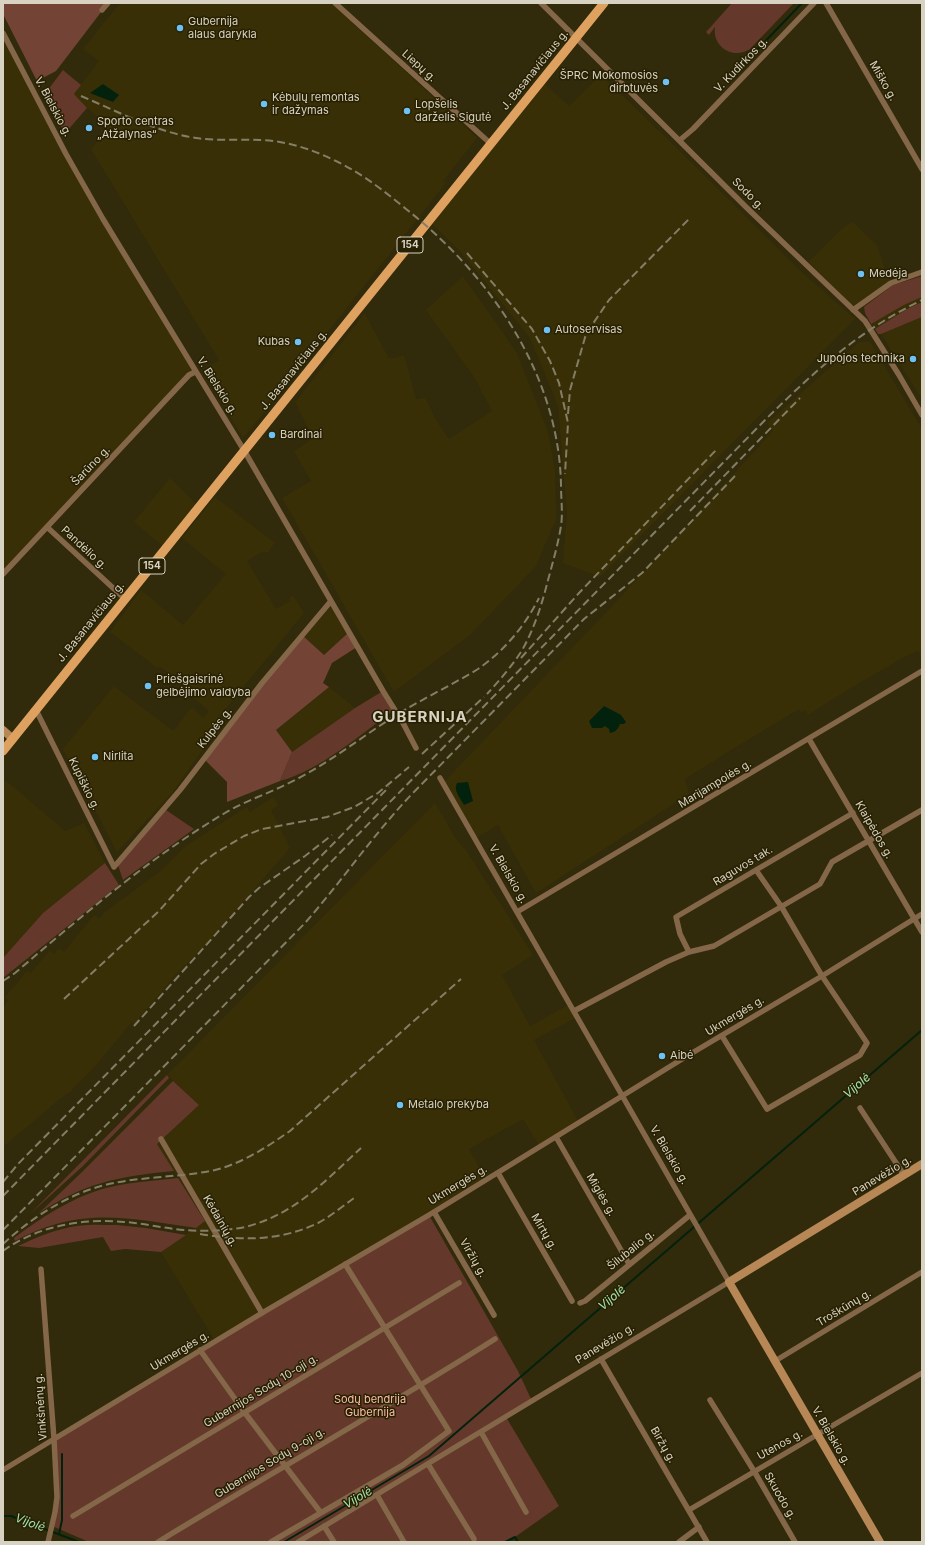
<!DOCTYPE html>
<html>
<head>
<meta charset="utf-8">
<style>
	body { margin:0 }
	#map { position:relative; width:925px; height:1545px; overflow:hidden; background:#312a0b; font-family:Inter,sans-serif }
	canvas { display:block }
	.frame { position:absolute; inset:0; border:4px solid #d7d2c1; pointer-events:none }
</style>
</head>
<body>
<div id="map">
<canvas width="925" height="1545"></canvas>
<div class="frame"></div>
</div>
<script>
const c = document.querySelector('canvas').getContext('2d');
c.lineJoin = 'round';
function fill(path, color) { c.fillStyle = color; c.fill(path, 'evenodd'); }
function stroke(path, color, width, dash) { c.strokeStyle = color; c.lineWidth = width; c.lineCap = dash ? 'butt' : 'round'; c.setLineDash(dash || []); c.stroke(path); }
function drawText(font, color, halo, rows, align = 'center') {
  c.font = font + ' Inter,sans-serif'; c.lineWidth = 3; c.setLineDash([]); c.textBaseline = 'middle'; c.strokeStyle = halo; c.fillStyle = color; for (const [text, x, y, turn = 0] of rows) {
    c.save(); c.translate(x, y); c.rotate((+turn || 0) * Math.PI / 180); c.textAlign = isNaN(turn) ? turn : align; if (halo) c.strokeText(text, 0, 0); c.fillText(text, 0, 0); c.restore();
  }
}
fill(new Path2D(`
	M120 3H331L477 138 443 181 446 183 442 188 245 436H242L202 371 219 360 91 149 109 126 87 108 74 94 99 61 83 49Z
	M3 33 48 121 195 372 3 574Z
	M601 75 692 163 797 268 855 319 600 577 563 563 567 514 558 406 530 338 460 251 432 224 545 84 569 106Z
	M853 222 877 245 884 267 893 285 864 307 852 305 808 262 845 226Z
	M463 276 517 353 548 432 555 470 556 519 536 566 470 635 394 692 282 498 311 481 294 451 308 442 312 436 295 402 365 313 370 324 389 358H395L404 355 416 399 425 398 438 423 449 439 492 411 474 377 426 310Z
	M922 297V302L907 309 875 329 871 324 904 305Z
	M922 317V399L881 334Z
	M859 342H870L922 429V658L918 651 906 656 849 689 808 715 805 710 802 712 799 709 736 747 685 779 689 794 536 893 498 825 475 839 443 783 617 601 773 431 767 423Z
	M170 478 199 507 166 549 134 522Z
	M215 497 275 543 268 552H262L247 561 276 609 290 601 289 598 293 595 304 613 218 718 223 721 172 793 117 852 63 749 114 686 173 731 192 707 203 718 209 711 176 683 178 681 162 668 156 667 110 632 141 590 183 625 226 574 182 538Z
	M331 601 349 632 324 655 302 635Z
	M329 687 355 708 292 752 276 730Z
	M3 778 65 831 84 823 105 863 43 913 3 958Z
	M273 797 278 805 271 810 290 848 204 947 177 973 134 1024 132 1022 96 1065 71 1091 60 1099 3 1147V1007L8 1000 5 997 27 971 31 973 50 950 54 954 59 948 64 952 94 915 99 919 105 912 158 873 187 845 247 807 250 812Z
	M435 803 456 839 466 850 533 955 502 975 530 1026 570 1004 577 1017 534 1040 579 1123 540 1147 523 1119 469 1149 486 1180 215 1341 161 1252 205 1221 157 1144 199 1105 167 1075Z`), '#392f07');
fill(new Path2D(`
	M732 3H794L750 49C733 60 712 47 715 27L709 35 706 32Z
	M63 70 81 85 74 94 87 108 68 130 64 132 44 95Z
	M922 276V297L904 305 871 324 865 313 864 307 893 285Z
	M922 302V317L881 334H878L875 329 907 309Z
	M383 691 394 710C363 733 317 772 280 781L292 752 355 708Z
	M166 810 194 829 123 880 118 865Z
	M105 863 119 885 3 978V958L43 913Z
	M167 1075 169 1078 83 1166 30 1214Z
	M173 1081 199 1105 157 1144 174 1171C120 1176 83 1183 38 1214L82 1172Z
	M178 1178 205 1221 196 1228C125 1218 82 1206 15 1241L14 1238C41 1218 69 1199 102 1189 127 1182 153 1181 178 1178Z
	M429 1215 518 1371 532 1401 506 1417 559 1506 515 1537 505 1542H89L52 1526 55 1512 54 1439Z
	M117 1225 146 1228 186 1235 161 1252 125 1249 111 1251 103 1237 39 1248 18 1246C37 1237 56 1229 77 1226 90 1224 104 1225 117 1225Z`), '#64382a');
fill(new Path2D(`
	M3 3H108L56 71 37 81 3 14Z
	M349 632 357 647 332 663 323 683 329 687 276 730 292 752 280 781 227 802V782L206 761V754L302 635 324 655Z`), '#734436');
fill(new Path2D(`
	M103 84 119 95 113 102 90 93Z
	M604 706 621 715 626 722 624 724H620C618 729 616 732 610 733L609 729 605 726 602 728H592L589 721Z
	M468 782 473 801 464 805C460 798 453 790 457 783Z`), '#03220d');
stroke(new Path2D(`
	M730 78 802 3
	M3 1516H11L79 1542
	M59 1534 62 1520V1454
	M284 1542 429 1456 922 1030
	M505 1542 515 1537 518 1542`), '#03220d', 2);
stroke(new Path2D(`
	M335 3 491 144
	M541 3 747 208 865 321 899 375 922 415
	M826 3 922 169
	M102 10 108 3
	M3 33 66 154 103 219 245 452 383 691 403 723 416 748
	M680 140 693 129 814 3
	M853 310 891 283 922 272
	M47 527 125 599
	M3 574 189 375 195 372
	M36 710 114 867 180 790 262 683 331 601
	M809 739 922 932
	M517 912 922 671
	M689 952 680 934 676 917 853 813
	M574 1011 666 962 689 952 714 946 820 884 832 862 922 810
	M722 1036 767 1109 860 1055 867 1043 822 976 781 906 756 870
	M860 1108 904 1175
	M556 1137 629 1264
	M161 1139 262 1313
	M498 1173 572 1301
	M434 1212 494 1315
	M41 1269 54 1439 57 1497 55 1512 48 1542
	M580 1303 585 1301 690 1215
	M200 1350 245 1413 321 1513
	M601 1359 707 1542
	M775 1361 922 1272
	M710 1400 754 1471 795 1542
	M481 1432 526 1512
	M428 1464 474 1539
	M3 1470 262 1313 429 1215 687 1056 822 976 922 914
	M377 1495 404 1542
	M689 1510 922 1373
	M73 1516 459 1283
	M324 1526 334 1542
	M158 1542C270 1474 384 1409 495 1339
	M271 1542 403 1465 449 1431 345 1264
	M298 1542 729 1282 440 778
	M679 1542 699 1527`), '#846648', 5.5);
stroke(new Path2D(`
	M3 730 13 739
	M880 1542 729 1282 922 1164`), '#b78756', 8);
stroke(new Path2D(`
	M3 751 604 3`), '#dea160', 9);
stroke(new Path2D(`
	M81 96C119 112 156 132 196 138 217 141 239 139 260 140 288 141 314 150 338 162 364 175 384 191 406 209 490 275 559 375 561 485 561 499 563 513 561 526 558 544 553 562 548 580 542 604 534 630 521 652 511 667 499 681 487 694
	M467 253 532 329 550 361 559 383 568 423 565 474
	M568 414 570 390 586 334 609 300 690 218
	M690 511 800 398
	M521 658 579 593 718 448
	M422 754 484 697
	M3 981 15 973C82 916 149 858 225 813 245 801 267 794 287 784 327 765 361 737 398 714 424 698 452 685 478 669 504 651 525 626 539 598
	M64 999 159 911 201 864 214 854 244 836 262 829 327 817 354 807 378 793 409 767
	M134 1026 249 897 259 888 305 856 332 835
	M3 1182 18 1164 389 787
	M3 1196 768 417C817 369 860 330 922 300
	M3 1230 305 923C342 881 373 835 411 795L584 619 642 573 735 476
	M200 1234C240 1241 281 1241 318 1223 331 1216 343 1206 354 1198
	M3 1244C30 1219 65 1196 101 1186 138 1176 178 1178 215 1170 243 1163 267 1147 290 1131L461 979
	M3 1251C37 1226 83 1218 124 1222 141 1223 158 1227 175 1229 195 1232 226 1231 245 1227 294 1215 325 1181 361 1148`), '#847e66', 2, [8, 4]);
for (const [x, y, r, color] of [
	[180,28,4,"#6dc2f3"],
	[666,82,4,"#6dc2f3"],
	[264,104,4,"#6dc2f3"],
	[407,111,4,"#6dc2f3"],
	[89,128,4,"#6dc2f3"],
	[861,274,4,"#6dc2f3"],
	[547,330,4,"#6dc2f3"],
	[298,342,4,"#6dc2f3"],
	[913,359,4,"#6dc2f3"],
	[272,435,4,"#6dc2f3"],
	[148,686,4,"#6dc2f3"],
	[95,757,4,"#6dc2f3"],
	[662,1056,4,"#6dc2f3"],
	[400,1105,4,"#6dc2f3"]
]) { const dot = new Path2D(); dot.arc(x, y, r, 0, 2 * Math.PI); c.fillStyle = color; c.fill(dot); stroke(dot, '#282002', 1.5); }
for (const [x, y, w] of [
	[410,245,26],
	[152,566,26]
]) { const box = new Path2D(); box.roundRect(x - w / 2, y - 8, w, 16, 3); c.fillStyle = '#282002'; c.fill(box); stroke(box, '#d7d2c1', 1); }
drawText('bold 10px', '#d7d2c1', null, [
	["154",410,245],
	["154",152,566]
]);
drawText('11px', '#d7d2c1', '#282002', [
	["Gubernija",188,22],
	["alaus darykla",188,35],
	["ŠPRC Mokomosios",658,76,"right"],
	["dirbtuvės",658,89,"right"],
	["Kėbulų remontas",272,98],
	["ir dažymas",272,111],
	["Lopšelis",415,105],
	["darželis Sigutė",415,118],
	["Sporto centras",97,122],
	["„Atžalynas“",97,135],
	["Medėja",869,274],
	["Autoservisas",555,330],
	["Kubas",290,342,"right"],
	["Jupojos technika",905,359,"right"],
	["Bardinai",280,435],
	["Priešgaisrinė",156,680],
	["gelbėjimo valdyba",156,693],
	["Nirlita",103,757],
	["Aibė",670,1056],
	["Metalo prekyba",408,1105]
], 'left');
drawText('11px', '#d7d2c1', '#282002', [
	["V. Kudirkos g.",741,65,-46],
	["Liepų g.",419,66,42],
	["J. Basanavičiaus g.",535,70,-51],
	["Miško g.",883,81,60],
	["V. Bielskio g.",53,107,62],
	["Sodo g.",748,194,45],
	["J. Basanavičiaus g.",294,370,-51],
	["V. Bielskio g.",217,386,58],
	["Šarūno g.",91,466,-46],
	["Pandėlio g.",84,548,43],
	["J. Basanavičiaus g.",91,622,-51],
	["Kulpės g.",215,728,-52],
	["Kupiškio g.",84,784,64],
	["Marijampolės g.",715,784,-31],
	["Klaipėdos g.",874,830,60],
	["Raguvos tak.",743,866,-31],
	["V. Bielskio g.",508,874,60],
	["Ukmergės g.",735,1016,-31],
	["V. Bielskio g.",669,1155,60],
	["Panevėžio g.",882,1176,-31],
	["Ukmergės g.",458,1185,-31],
	["Miglės g.",601,1195,60],
	["Kėdainių g.",220,1221,60],
	["Mirtų g.",544,1232,60],
	["Šilubalio g.",631,1250,-39],
	["Viržių g.",473,1258,60],
	["Troškūnų g.",844,1308,-31],
	["Panevėžio g.",605,1344,-31],
	["Ukmergės g.",180,1351,-31],
	["Gubernijos Sodų 10-oji g.",261,1391,-31],
	["Vinkšnėnų g.",41,1407,-94],
	["V. Bielskio g.",831,1436,60],
	["Biržų g.",663,1445,60],
	["Utenos g.",780,1445,-29],
	["Gubernijos Sodų 9-oji g.",270,1463,-31],
	["Skuodo g.",780,1496,60]
]);
drawText('11px', '#fdbeaa', '#282002', [
	["Sodų bendrija",370,1400],
	["Gubernija",370,1413]
]);
drawText('italic 12px', '#a3e6b2', '#282002', [
	["Vijolė",857,1086,-41],
	["Vijolė",612,1298,-41],
	["Vijolė",358,1498,-31],
	["Vijolė",30,1523,20]
]);
c.letterSpacing = '1px';
drawText('bold 15px', '#d7d2c1', '#282002', [
	["GUBERNIJA",420,717]
]);
c.letterSpacing = '0px';
</script>
</body>
</html>
